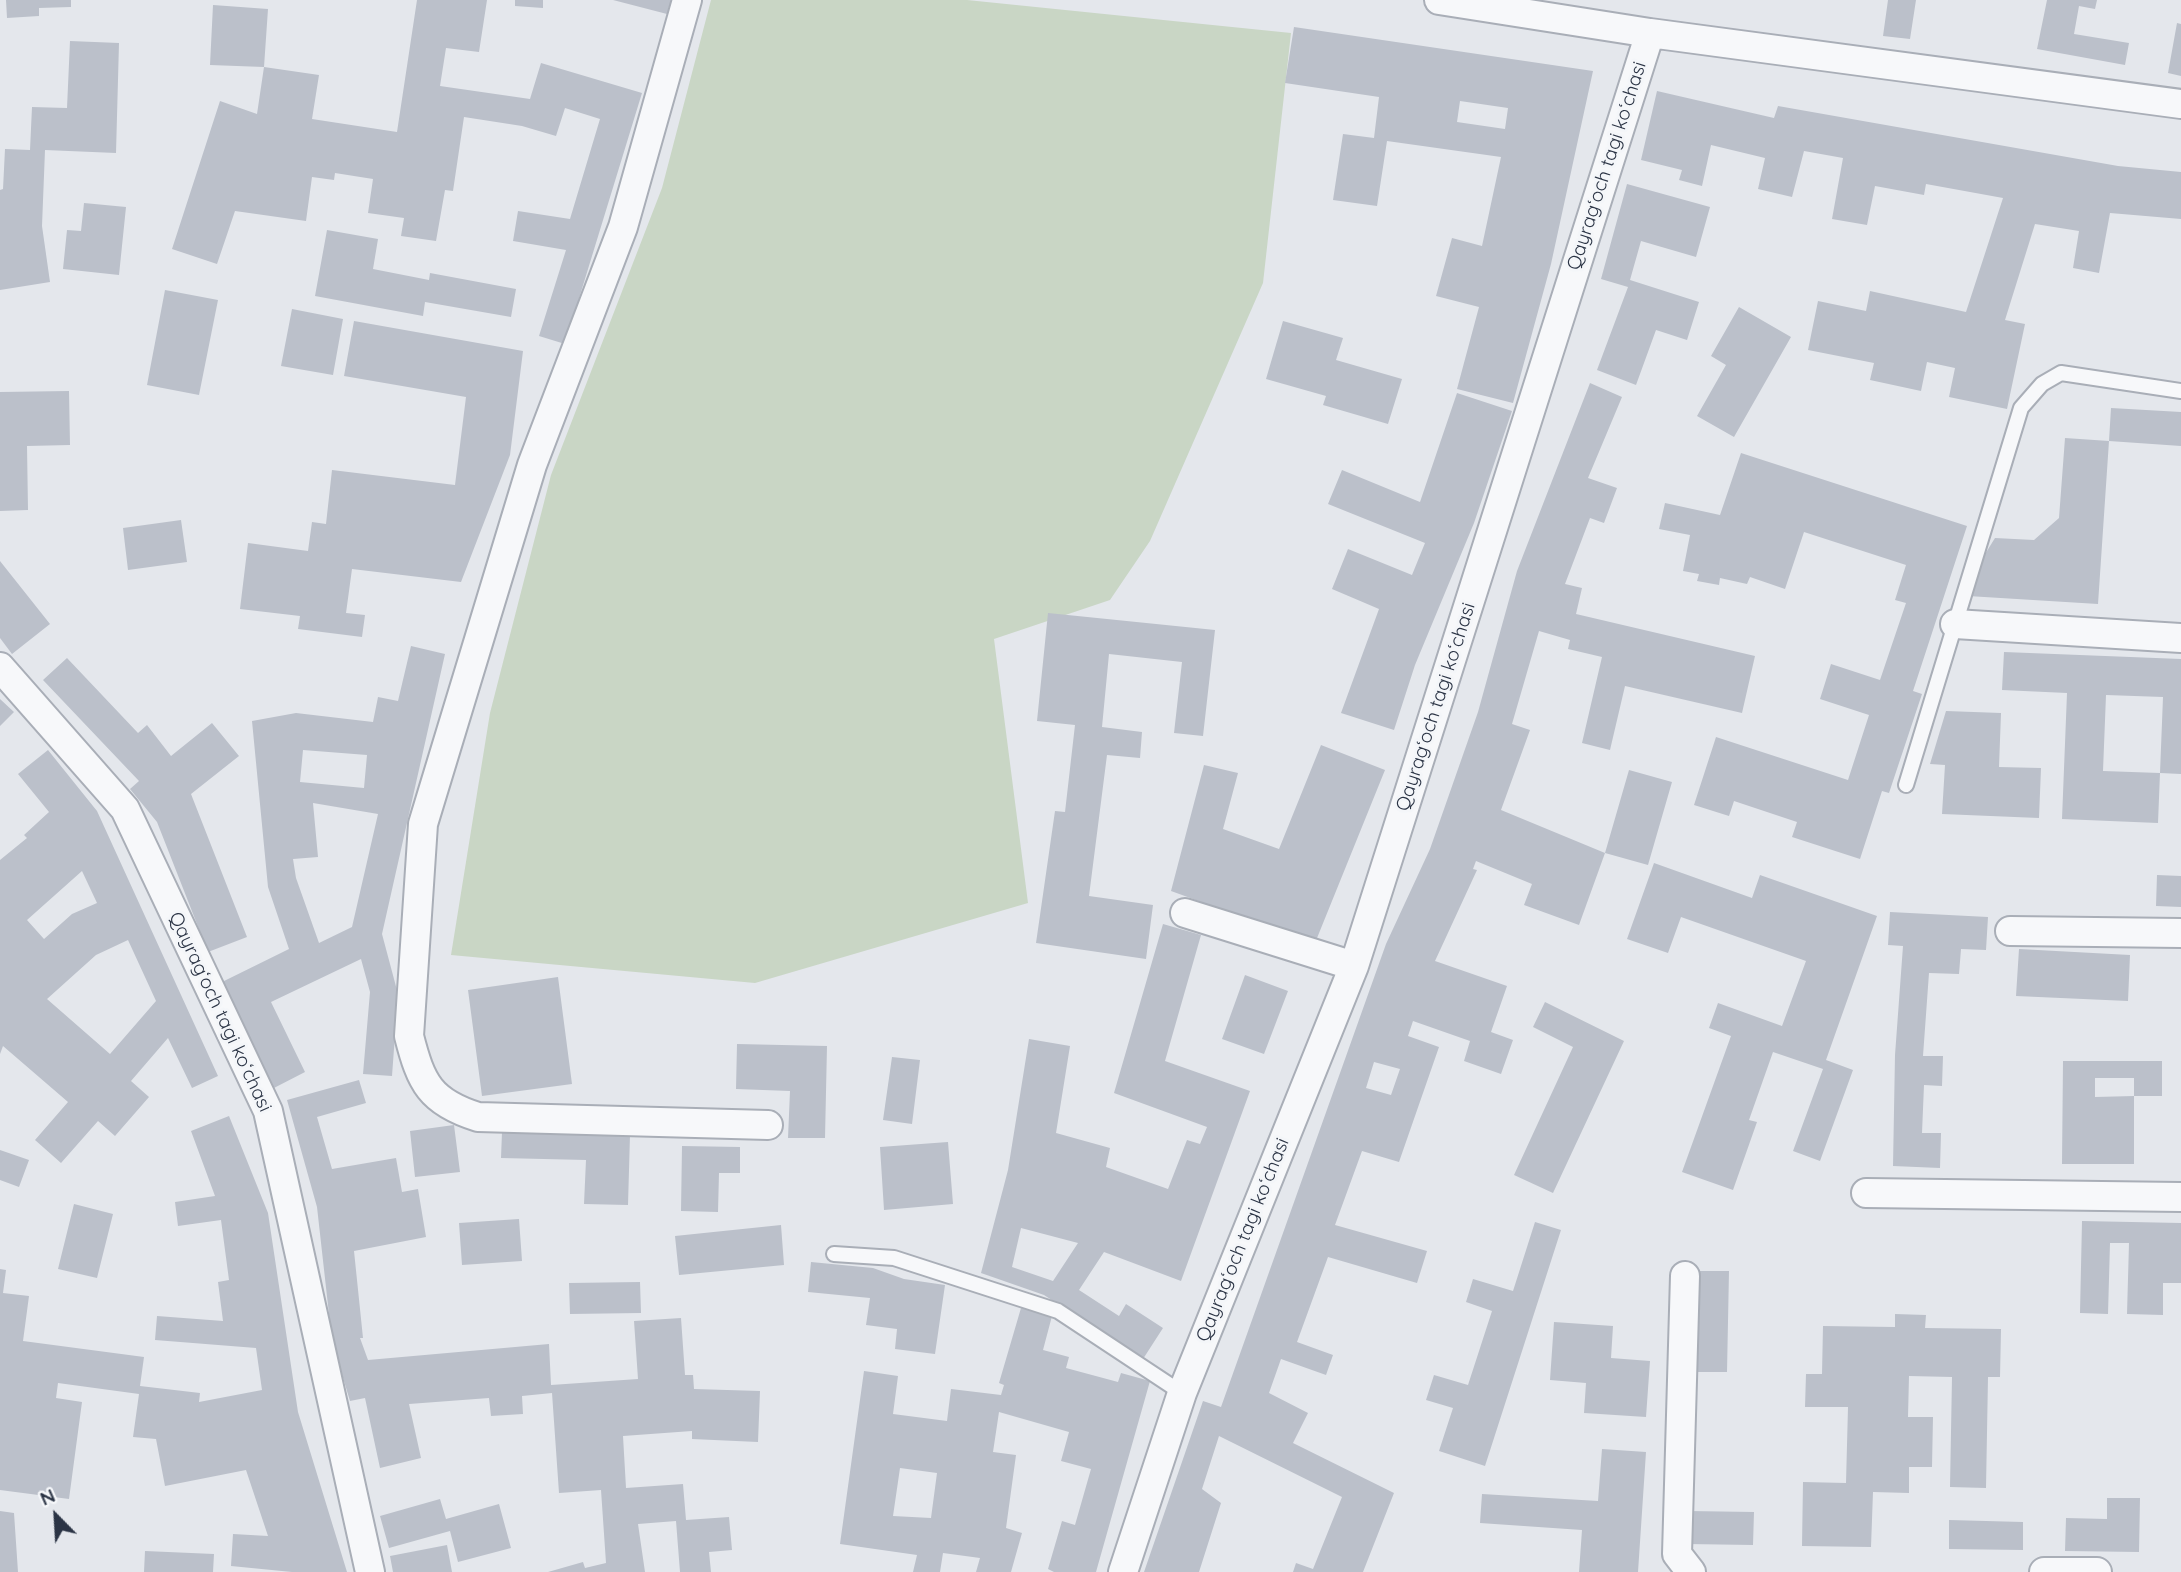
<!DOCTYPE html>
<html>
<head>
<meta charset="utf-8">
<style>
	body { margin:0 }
	#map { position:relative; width:2181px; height:1572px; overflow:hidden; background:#e4e7ec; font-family:Quicksand,sans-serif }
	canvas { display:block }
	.north { position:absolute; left:21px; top:1481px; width:70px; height:70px; -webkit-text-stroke:5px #f4f6f9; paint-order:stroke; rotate:336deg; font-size:19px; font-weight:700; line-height:28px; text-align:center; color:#2b3445 }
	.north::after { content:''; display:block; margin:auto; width:24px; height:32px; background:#2b3445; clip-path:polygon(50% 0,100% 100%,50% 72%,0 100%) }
</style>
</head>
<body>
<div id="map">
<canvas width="2181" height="1572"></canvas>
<div class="north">N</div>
</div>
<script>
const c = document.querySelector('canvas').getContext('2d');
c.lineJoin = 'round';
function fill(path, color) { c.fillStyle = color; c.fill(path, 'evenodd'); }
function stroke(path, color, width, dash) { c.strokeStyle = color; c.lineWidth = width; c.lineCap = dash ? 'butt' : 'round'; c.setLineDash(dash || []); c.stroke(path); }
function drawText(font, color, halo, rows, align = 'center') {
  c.font = font + ' Quicksand,sans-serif'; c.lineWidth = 6; c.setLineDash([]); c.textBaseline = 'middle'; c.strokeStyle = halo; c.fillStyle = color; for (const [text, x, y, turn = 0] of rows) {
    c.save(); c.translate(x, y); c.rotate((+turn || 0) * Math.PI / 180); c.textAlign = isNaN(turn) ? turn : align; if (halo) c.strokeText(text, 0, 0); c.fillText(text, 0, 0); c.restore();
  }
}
fill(new Path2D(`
	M711 0H967L1291 33 1263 283 1150 541 1110 600 994 639 1028 903 755 983 451 955 490 713 551 475 662 188Z`), '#c9d6c5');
fill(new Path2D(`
	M6 0H71V7L39 8V16L7 18Z
	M417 0H487L479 52 446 48 440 86 530 99 541 63 642 93 565 344 539 336 566 250 513 241 518 211 570 219 600 119 565 108 556 136 522 126 464 117 453 191 445 190 436 241 401 236 404 218 368 213 373 179 335 173 334 180 312 177 306 221 235 211 217 264 172 249 220 101 257 114 264 67 319 75 312 119 397 132Z
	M515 0H543V8L515 6Z
	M613 0H671L667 14Z
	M1888 0H1916L1910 39 1883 36Z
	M2047 0H2097L2095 9 2079 6 2074 34 2129 43 2125 65 2037 49Z
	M213 5 268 9 264 67 210 65Z
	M2177 23 2181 24V76L2168 73Z
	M1294 27 1593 71 1551 264 1513 403 1457 389 1479 307 1436 296 1452 238 1482 246 1501 157 1387 141 1377 206 1333 200 1343 134 1374 138 1379 97 1285 83ZM1460 101 1508 108 1505 129 1457 122Z
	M70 41 119 43 116 153 45 150 42 226 50 282 0 290V190L3 189 5 149 30 150 32 107 67 108Z
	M1657 91 1774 118 1778 106 2118 166 2181 172V219L2110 213 2099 273 2073 268 2079 231 2035 224 2005 320 2025 324 2007 409 1949 397 1955 368 1927 362 1921 391 1870 380 1874 363 1808 350 1818 301 1866 311 1870 291 1966 312 2003 198 1926 184 1924 195 1875 186 1867 225 1832 219 1843 158 1804 151 1792 197 1758 189 1765 158 1711 145 1702 186 1679 180 1682 170 1641 160Z
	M1627 184 1710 207 1696 257 1641 241 1630 280 1699 302 1687 340 1656 330 1636 385 1597 370 1628 287 1601 279Z
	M84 203 126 207 119 275 63 269 67 230 81 231Z
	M327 230 378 239 373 269 429 280 430 273 516 289 511 317 425 302 423 316 315 296Z
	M165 290 218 300 199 395 147 385Z
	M1739 307 1791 337 1734 437 1697 416 1726 365 1711 356Z
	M292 309 343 319 333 375 281 366Z
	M354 321 523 351 510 455 461 582 352 569 346 613 365 615 362 637 298 629 300 616 240 609 248 543 308 551 312 522 326 524 332 470 455 485 466 397 344 376Z
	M1283 321 1343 338 1336 360 1402 379 1388 424 1323 405 1326 396 1266 379Z
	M1590 383 1622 397 1588 478 1617 488 1604 523 1590 518 1565 584 1582 588 1576 614 1755 656 1742 713 1625 686 1610 750 1582 743 1602 657 1568 649 1570 640 1539 631 1512 724 1530 730 1501 810 1605 853 1629 770 1672 782 1648 865 1605 853 1579 925 1524 905 1532 884 1476 861 1473 869 1477 870 1435 961 1507 986 1491 1032 1513 1040 1501 1074 1464 1061 1470 1041 1413 1021 1408 1036 1439 1047 1399 1162 1362 1151 1335 1225 1427 1251 1417 1283 1328 1257 1297 1342 1333 1355 1326 1375 1281 1359 1269 1393 1308 1413 1293 1443 1394 1493 1363 1572H1293L1296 1563 1313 1569 1342 1497 1219 1436 1202 1489 1221 1503 1199 1572H1144L1203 1401 1221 1407 1386 944 1430 849 1478 712 1517 571ZM1374 1062 1400 1069 1391 1095 1366 1088Z
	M69 391 70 445 27 446 28 510 0 511V392Z
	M1457 393 1512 411 1474 523 1415 665 1394 730 1341 713 1379 609 1332 589 1348 549 1412 575 1425 543 1328 504 1342 470 1420 502Z
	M2111 408 2181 412V446L2109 441Z
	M2065 438 2109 441 2098 604 1968 596 1969 580 1995 538 2034 540 2059 518Z
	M1741 453 1967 526 1913 691 1922 694 1889 793 1882 791 1860 859 1792 837 1797 822 1734 801 1729 816 1694 805 1716 737 1848 780 1869 715 1820 699 1831 664 1880 680 1906 603 1895 600 1906 565 1804 532 1785 589 1750 577 1747 584 1720 578 1719 585 1697 581 1699 574 1683 571 1690 535 1659 529 1665 503 1720 515Z
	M181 520 187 562 128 570 123 528Z
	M0 561 50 624 12 654 0 638Z
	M1048 613 1215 630 1203 736 1174 733 1182 662 1109 654 1102 727 1142 732 1140 758 1107 755 1089 896 1153 905 1146 959 1036 943 1055 811 1065 812 1075 725 1037 721Z
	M411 646 445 654 382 934 398 994 392 1076 363 1074 370 992 361 959 271 1002 305 1072 272 1089 220 983 289 949 268 887 252 721 296 713 373 722 378 697 398 701ZM303 750 367 755 364 788 300 782ZM313 803 378 814 352 927 319 943 296 878 293 859 318 857Z
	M2004 652 2181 659V774L2160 773 2163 697 2106 695 2103 771 2160 773 2158 823 2062 819 2067 693 2002 690Z
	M67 658 138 733 147 725 171 756 212 723 239 756 191 794 247 937 208 952 157 822 130 789 139 781 43 680Z
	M0 699 14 712 0 726Z
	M1946 711 2001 713 1999 767 2041 768 2039 818 1942 814 1945 765 1930 764Z
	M1321 745 1385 770 1315 943 1171 891 1204 765 1238 773 1223 829 1279 849Z
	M48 750 97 811 218 1076 192 1088 168 1038 131 1081 149 1097 115 1136 98 1121 61 1163 35 1140 68 1102 3 1046 0 1054V860L27 838 24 835 49 812 18 774ZM82 871 97 903 72 914 44 939 27 920ZM128 940 156 1001 110 1054 47 999 96 955Z
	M1654 863 1752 898 1760 875 1877 916 1826 1060 1853 1070 1820 1161 1793 1151 1823 1069 1773 1052 1749 1120 1757 1122 1733 1190 1682 1172 1731 1036 1709 1028 1718 1003 1782 1026 1806 961 1681 917 1668 953 1627 939Z
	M2157 875 2181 876V907L2156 906Z
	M1890 912 1988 917 1986 950 1961 949 1959 974 1929 973 1923 1056H1943L1942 1086 1924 1085 1922 1133H1941L1940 1168 1893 1166 1895 1055 1903 946 1888 945Z
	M1163 924 1201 935 1165 1061 1250 1091 1181 1281 1104 1252 1079 1290 1119 1316 1126 1304 1163 1328 1143 1359 1044 1295 981 1273 1008 1170 1029 1039 1070 1046 1056 1133 1110 1148 1106 1167 1168 1189 1187 1140 1200 1144 1207 1127 1114 1093ZM1021 1228 1078 1243 1053 1281 1012 1267Z
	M2019 949 2130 955 2128 1001 2016 996Z
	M1245 975 1288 991 1264 1054 1222 1039Z
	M558 977 572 1084 482 1096 468 990Z
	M1545 1002 1624 1041 1553 1193 1514 1175 1573 1047 1533 1027Z
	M737 1044 827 1046 825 1138H788L790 1091 736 1089Z
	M892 1057 920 1060 912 1124 883 1120Z
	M2063 1061H2162V1096H2134V1078H2095V1097L2134 1096V1164H2062Z
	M359 1080 366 1103 317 1117 332 1169 396 1158 402 1192 418 1189 426 1237 354 1251 363 1338H360L368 1360 549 1344 551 1385 638 1379 634 1321 681 1318 685 1375H693L694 1389 760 1391 758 1442 692 1439V1431L623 1436 626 1488 683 1484 686 1520 729 1517 732 1550 709 1552 711 1572H680L676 1521 638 1524 645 1572H548L583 1562 585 1568 606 1563 601 1490 559 1493 552 1393 522 1396 523 1414 491 1416 489 1398 409 1404 421 1458 380 1468 365 1398 350 1401 332 1341 317 1207 287 1100Z
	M229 1116 268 1213 298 1412 347 1572H292L231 1566 233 1534 268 1536 246 1470 165 1486 156 1439 133 1437 139 1394 58 1383 56 1398 82 1402 69 1499 0 1490V1269L6 1270 3 1293 29 1296 23 1341 144 1357 140 1386 200 1393 199 1402 262 1390 256 1348 155 1340 157 1316 223 1321 218 1282 229 1280 221 1220 178 1226 175 1202 215 1196 191 1131Z
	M454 1125 460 1172 415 1177 410 1131Z
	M502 1132 630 1135 628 1205 584 1204 586 1160 501 1158Z
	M948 1142 953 1204 884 1210 880 1147Z
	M682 1146 740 1147V1173H719L718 1212 681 1211Z
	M0 1150 29 1160 19 1187 0 1180Z
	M74 1204 113 1214 97 1278 58 1269Z
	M519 1219 522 1261 462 1265 459 1223Z
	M2082 1221 2181 1223V1283H2163V1315L2127 1314 2129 1243H2110L2108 1314 2080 1313Z
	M1535 1222 1561 1230 1485 1466 1439 1451 1453 1408 1426 1400 1434 1375 1468 1385 1492 1311 1466 1302 1473 1279 1513 1291Z
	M781 1225 784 1265 679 1275 675 1236Z
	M811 1262 873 1268 904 1279 945 1285 935 1354 895 1349 897 1329 866 1325 870 1298 808 1292Z
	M1696 1271H1729L1727 1372H1694Z
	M640 1282 641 1313 570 1314 569 1283Z
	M1021 1308 1052 1316 1043 1350 1069 1357 1066 1368 1118 1382 1121 1373 1150 1381 1096 1572H1054L1048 1569 1062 1521 1075 1525 1091 1469 1061 1461 1069 1432 999 1412 993 1452 1016 1455 1006 1528 1022 1533 1011 1572H976L980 1558 943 1553 940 1572H913L917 1555 840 1544 864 1371 898 1376 893 1414 947 1421 951 1389 1001 1395 1004 1385 999 1383ZM900 1468 937 1473 931 1518 893 1516Z
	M1895 1314 1926 1315 1925 1328 2001 1329 2000 1377H1988L1986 1488 1950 1487 1952 1377 1909 1376 1908 1417H1933L1932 1467H1909V1493L1873 1492 1871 1547 1802 1546 1803 1482 1846 1483 1848 1407H1805L1806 1374H1822L1823 1326 1895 1327Z
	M1554 1322 1613 1326 1611 1358 1650 1361 1646 1417 1584 1413 1586 1383 1550 1380Z
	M1602 1449 1646 1452 1638 1572H1579L1582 1530 1480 1523 1482 1494 1598 1501Z
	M2107 1498H2140L2139 1552 2065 1551 2066 1518 2107 1519Z
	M440 1499 446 1519 499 1504 511 1548 458 1562 450 1531 389 1548 380 1516Z
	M0 1511 14 1513 18 1572H0Z
	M1688 1511 1754 1512 1753 1545 1687 1544Z
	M1949 1520 2023 1522V1550L1949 1549Z
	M447 1545 452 1572H393L390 1556Z
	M145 1551 214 1554 213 1572H144Z`), '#bbc0ca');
const service = new Path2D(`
	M1906 785 2021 408 2042 384 2061 373 2181 391
	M834 1254 894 1258 1058 1311 1182 1393`);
const minor = new Path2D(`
	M687 0 623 227 532 465 423 824 409 1036C421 1083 430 1102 478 1117L768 1125
	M1650 33 2181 104
	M1955 624 2181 638
	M0 667 125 809 268 1111 370 1572
	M1185 913 1354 966
	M2010 931 2181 933
	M1866 1193 2181 1197
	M1685 1276 1677 1554 1691 1572
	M1123 1572 1182 1393 1354 966 1650 33 1439 0
	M2044 1572H2097`);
stroke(service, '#a9aeb7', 18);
stroke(minor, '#a9aeb7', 32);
stroke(service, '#f7f8fa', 14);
stroke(minor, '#f7f8fa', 28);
drawText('19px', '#2b3445', '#f4f6f9', [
	["Qayragʻoch tagi koʻchasi",1607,166,-72],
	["Qayragʻoch tagi koʻchasi",1436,707,-72],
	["Qayragʻoch tagi koʻchasi",220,1012,65],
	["Qayragʻoch tagi koʻchasi",1243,1240,-68]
]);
</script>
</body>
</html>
